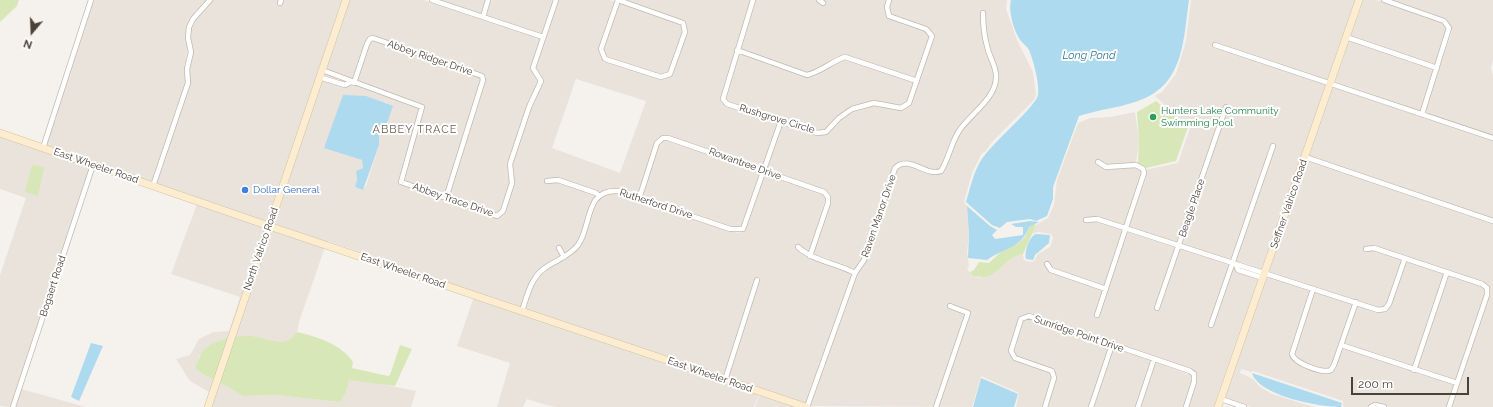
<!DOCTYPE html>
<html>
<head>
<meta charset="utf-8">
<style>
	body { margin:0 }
	#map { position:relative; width:1493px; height:407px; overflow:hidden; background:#f5f2ed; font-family:Raleway,sans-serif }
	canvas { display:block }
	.north { position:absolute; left:12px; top:12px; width:40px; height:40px; -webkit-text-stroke:3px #fff; paint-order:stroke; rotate:199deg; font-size:11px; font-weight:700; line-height:16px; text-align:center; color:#4a423a }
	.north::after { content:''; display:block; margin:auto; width:14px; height:18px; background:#4a423a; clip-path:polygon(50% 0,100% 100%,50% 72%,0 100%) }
	.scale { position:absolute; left:1351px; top:377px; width:118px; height:18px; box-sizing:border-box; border:2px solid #4a423a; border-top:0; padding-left:5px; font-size:12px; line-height:14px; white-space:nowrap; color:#4a423a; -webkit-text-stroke:3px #fff; paint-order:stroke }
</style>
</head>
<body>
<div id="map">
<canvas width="1493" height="407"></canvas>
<div class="north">N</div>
<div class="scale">200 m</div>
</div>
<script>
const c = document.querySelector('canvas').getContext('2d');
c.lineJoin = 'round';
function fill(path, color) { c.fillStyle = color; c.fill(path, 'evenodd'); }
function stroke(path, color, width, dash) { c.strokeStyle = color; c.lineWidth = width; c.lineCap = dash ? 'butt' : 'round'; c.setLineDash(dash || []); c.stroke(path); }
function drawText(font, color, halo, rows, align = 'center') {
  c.font = font + ' Raleway,sans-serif'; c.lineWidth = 4; c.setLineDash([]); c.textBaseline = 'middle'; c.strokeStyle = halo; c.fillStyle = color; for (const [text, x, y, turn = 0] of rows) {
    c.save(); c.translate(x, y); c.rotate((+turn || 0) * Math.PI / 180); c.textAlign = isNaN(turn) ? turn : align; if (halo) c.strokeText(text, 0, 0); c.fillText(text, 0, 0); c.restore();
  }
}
fill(new Path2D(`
	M93 0H208L191 18 185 68V86L176 109 152 183 45 146Z
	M212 0H279L278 4 281 6 283 0H344L268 223 156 184 189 87 190 68 193 52 190 37 191 28 195 20Z
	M348 0H424L541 39 558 0H610L615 2 599 49 603 60 661 79 672 75 687 32 685 22 625 0H751L721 99 727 106 778 123 763 167 668 136 663 135 655 142 638 196 612 189 599 193 596 191 559 178 545 179 546 184 558 182 596 196 590 206 578 243 565 254 560 245 556 247 561 256 543 267 532 278 521 308 328 241 327 243 272 224 321 80 344 87 353 83 340 81 342 75 338 74 336 79 324 75ZM576 79 646 101 620 173 552 148ZM387 123 379 134V145L366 186 363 189 355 187 357 180 356 171 363 168 362 160 324 147Z
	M439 0H486L481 14Z
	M490 0H554L542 34 485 15Z
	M756 0H816L823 6 826 2 823 0H887L885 13 888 18 925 31 930 36 916 78 846 55 836 58 813 72 807 73 740 49Z
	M891 0H1007L1006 9 1017 40 1033 72 1036 95 1034 100 992 142 985 152 982 153 972 173 964 202 967 206 969 234 967 252 969 266 967 269 973 276 980 278 996 272 1014 255 1023 254 1025 249 1023 255 1024 260 1029 262 1034 261 1038 254 1050 247 1053 238 1051 234 1038 232 1032 234 1036 225 1048 218 1054 205 1057 180 1078 123 1090 118 1110 117 1135 112 1139 141 1136 163 1107 165 1098 160 1096 163 1106 170 1135 167 1141 171 1142 174 1125 226 1084 219 1085 223 1096 222 1123 230 1105 286 1053 268 1048 261 1044 264 1049 271 1103 290 1095 316 1098 318 1127 232 1176 248 1155 309 1158 310 1180 249 1229 265 1208 326 1212 327 1233 267 1238 272 1261 280 1216 407H1188L1196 382 1195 373 1030 314 1021 317 1010 352 1014 360 1050 373 1052 378 1042 407H1016L1019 393 981 376 972 407 809 406 857 274 866 261 897 169 904 165 932 174 942 173 946 167 954 143 961 131 992 96 997 86 998 69 989 47 986 32 985 10 981 11 982 33 985 49 994 70V84L989 93 958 129 950 141 940 169H933L905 160 898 162 894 166 862 259 855 270 846 265 813 254 830 204V195L826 190 767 169 782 124 810 133 826 135 841 120 853 112 874 106 901 110 910 105 933 42 934 34 927 27 890 14 889 7Z
	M1191 0H1357L1330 80 1214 42 1213 47 1328 84 1264 270 1241 262H1234L1275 145 1272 143 1230 261 1181 245 1229 106 1225 105 1178 243 1129 227 1146 178 1145 170 1178 163 1190 128 1155 96 1162 92 1176 74 1186 41Z
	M1361 0H1377L1443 23 1447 28 1436 65 1349 36Z
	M1391 0H1493V59L1491 69 1493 75V135L1424 112 1452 31 1451 27 1445 19Z
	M619 3 681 25 683 32 668 73 661 75 607 57 603 49Z
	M1348 40 1435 70 1421 111 1334 81Z
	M738 53 806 77 814 76 838 62 845 60 914 82 907 102 901 106 875 101 852 107 825 130H818L729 102 725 98Z
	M1332 85 1493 140V219L1308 156Z
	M0 135 91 167 10 407 0 406V275L26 198 0 189Z
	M664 140 761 172 741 227H731L642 197 659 144Z
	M1307 160 1493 224V407H1451L1489 296V288L1483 282 1374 246 1364 247V252L1373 250 1403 260 1387 303 1384 307 1379 308 1268 271Z
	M765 173 823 194 826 198 809 253 798 244 795 248 804 256 844 270 853 274 806 404 728 378 760 278H756L724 377 525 309 535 281 540 275 575 252 581 245 594 207 597 202 604 195 618 193 730 231 739 233 745 230Z
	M197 204 266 227 229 338 199 356 195 368 204 375 215 380 206 407H204L209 392 190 381 176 359 190 355 199 339 213 332 229 331 240 297 171 274Z
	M270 229 325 247 299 322 297 332 294 338 282 343 234 337Z
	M1406 261 1445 274 1413 367 1344 344 1357 305 1378 312H1386L1389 308Z
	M1449 275 1481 286 1485 290V295L1456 381 1416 368Z
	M1266 276 1310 290 1290 350 1291 358 1296 363 1324 374 1329 373 1335 369 1342 348 1454 385 1447 407H1390L1375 403 1368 407H1343V401L1253 371 1251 372 1241 369 1240 373 1253 379 1260 387 1272 394 1314 407H1251L1224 398Z
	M1314 291 1353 304 1332 364 1330 368 1325 369 1298 359 1294 356V351Z
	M474 297 759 394 754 407H559L550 406 527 399 523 407H497L510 363 457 346Z
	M1029 319 1109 347 1089 407H1047L1056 379 1054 370 1016 356 1014 351 1023 321Z
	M1113 348 1152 361 1136 407H1093Z
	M1156 362 1192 376V382L1184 407H1141Z
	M348 380H360L416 391 411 407H211L219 382 243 396 276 395 340 402 346 392Z
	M21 389 86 407H15Z
	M760 394 798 407H755Z`), '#e9e3db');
fill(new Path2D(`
	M0 0H19L17 6 0 22Z
	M1156 101 1188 127 1176 161 1146 168 1138 163 1139 140 1137 112Z
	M32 165 44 167 38 196 25 192Z
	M1033 224 1036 225 1023 254C1001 257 1000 283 973 276L970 272 974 270 979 262 989 263 1003 250 1017 244 1025 237 1029 227Z
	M297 332C318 337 341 344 353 362L352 368 388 376 390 375 400 345 412 349 395 386 349 380 346 392 340 402 276 395 243 396 219 382 234 337C239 337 245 335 250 336 267 337 285 351 297 332Z
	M229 338 215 380 204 375 195 368C202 347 209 344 229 338Z`), '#d7e7b8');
fill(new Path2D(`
	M1011 0H1189C1183 42 1184 87 1135 102 1117 108 1097 110 1079 116L1053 187V199L1047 216 1036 221 1030 219 1007 222 1000 228 992 225 966 202C970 189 973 174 980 162 990 144 1036 107 1038 95 1040 85 1033 59 1029 50 1027 46 1023 44 1021 41 1014 32 1008 11 1011 0Z
	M343 95 366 96 393 106 387 123 379 134V145L363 190 355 187 357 180 356 171 363 168 362 160 324 148Z
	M967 206 990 226 997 230 992 235 995 239 1023 235V227H1016L1011 224 1030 221 1039 222 1029 227C1021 249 1003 248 987 260L968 258 969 234Z
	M1036 234 1050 235 1049 243 1035 255 1033 260 1026 259C1024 253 1029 236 1036 234Z
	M91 343 103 346 79 401 71 397Z
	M1252 373 1342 403 1341 407C1320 407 1259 396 1252 373Z
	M981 378 1018 394 1014 407H973Z`), '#addaee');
const street = new Path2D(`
	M432 0 543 37
	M618 0 683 23 685 32 670 74 661 77 605 59 601 49Z
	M753 0 723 99 727 104 817 133 826 132 839 118 852 109 874 103 901 108 909 103 932 36 926 29 889 16 887 7 889 0
	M819 0 823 3
	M1384 0 1444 21 1449 28 1422 114
	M280 3 281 0
	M483 17 488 0
	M1346 37 1437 68
	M1215 45 1493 138
	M737 50 807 75C821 72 832 61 845 57L917 81
	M322 70 422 107 401 182 497 216 503 211 512 183 510 164 529 107 541 81 533 68 556 0
	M319 77 345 85 351 82
	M354 83 367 44 370 39 373 38 482 76 483 80 446 198
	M43 148 91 0
	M1305 157 1493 221
	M547 181 558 180 596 193 599 196
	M153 186 188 83 187 69 191 52 188 38 189 27 193 19 210 0
	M639 199 657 143 663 138H668L824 192 828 197V203L810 256
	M1086 220 1097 219 1378 310 1385 309 1389 304 1405 258
	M798 247C813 261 837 263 855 273
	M559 248 564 257
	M1366 249 1374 248 1482 284 1487 288V295L1449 407
	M1047 264 1051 270 1106 289
	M1236 265 1238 270 1263 278
	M1313 289 1292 354C1294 363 1323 374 1331 370L1334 365 1356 302
	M1157 308 1226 107
	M522 311C527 296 531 277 545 268 556 260 570 256 578 245 592 226 584 189 618 191L730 229H743L781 121
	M1097 315 1144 173 1143 169 1136 165 1106 167 1098 162
	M1211 325 1273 146
	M1341 345 1457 383
	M1414 370 1447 272
	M725 380 757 280
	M1221 399 1244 407
	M13 407 93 165
	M807 407 855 273 864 260 895 168C909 154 925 177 941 171 949 158 951 143 959 131 970 114 997 98 996 76 996 65 989 57 987 46 984 35 983 24 983 13
	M936 407 968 313 950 306
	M1045 407 1054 378 1052 371 1015 358 1011 351 1021 319 1029 316 1190 371 1194 374V382L1186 407
	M1091 407 1112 345
	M1138 407 1154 359
	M1371 407 1375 405 1384 407`);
const secondary = new Path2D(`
	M0 133 269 226 806 407
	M208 407 346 0
	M1218 407 1359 0`);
stroke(street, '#c1b9af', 6);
stroke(secondary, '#d6c2a0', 8);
stroke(street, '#fff', 4.5);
stroke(secondary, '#fcedd0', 7);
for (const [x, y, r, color] of [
	[1153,117,4,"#2e9e5b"],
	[245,190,4,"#3f7fe0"]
]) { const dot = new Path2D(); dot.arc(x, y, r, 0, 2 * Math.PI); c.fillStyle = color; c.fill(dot); stroke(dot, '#fff', 1.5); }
drawText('10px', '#4a423a', '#fff', [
	["Abbey Ridger Drive",430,58,19],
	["Rushgrove Circle",777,119,17],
	["Rowantree Drive",745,164,20],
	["East Wheeler Road",96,166,19],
	["Abbey Trace Drive",453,200,19],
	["Rutherford Drive",656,204,18],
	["Seffner Valrico Road",1289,204,-71],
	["Beagle Place",1192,208,-71],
	["Raven Manor Drive",879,216,-71],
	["North Valrico Road",261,249,-71],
	["East Wheeler Road",403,271,19],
	["Bogaert Road",53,286,-72],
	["Sunridge Point Drive",1079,334,19],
	["East Wheeler Road",710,375,19]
]);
drawText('10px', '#27864d', '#fff', [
	["Hunters Lake Community",1161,111],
	["Swimming Pool",1161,123]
], 'left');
drawText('10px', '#366cbe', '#fff', [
	["Dollar General",253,190]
], 'left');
drawText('italic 11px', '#31799a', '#fff', [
	["Long Pond",1089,56]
]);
c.letterSpacing = '1px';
drawText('11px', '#6c5f52', '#fff', [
	["ABBEY TRACE",415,130]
]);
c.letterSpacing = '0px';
</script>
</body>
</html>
